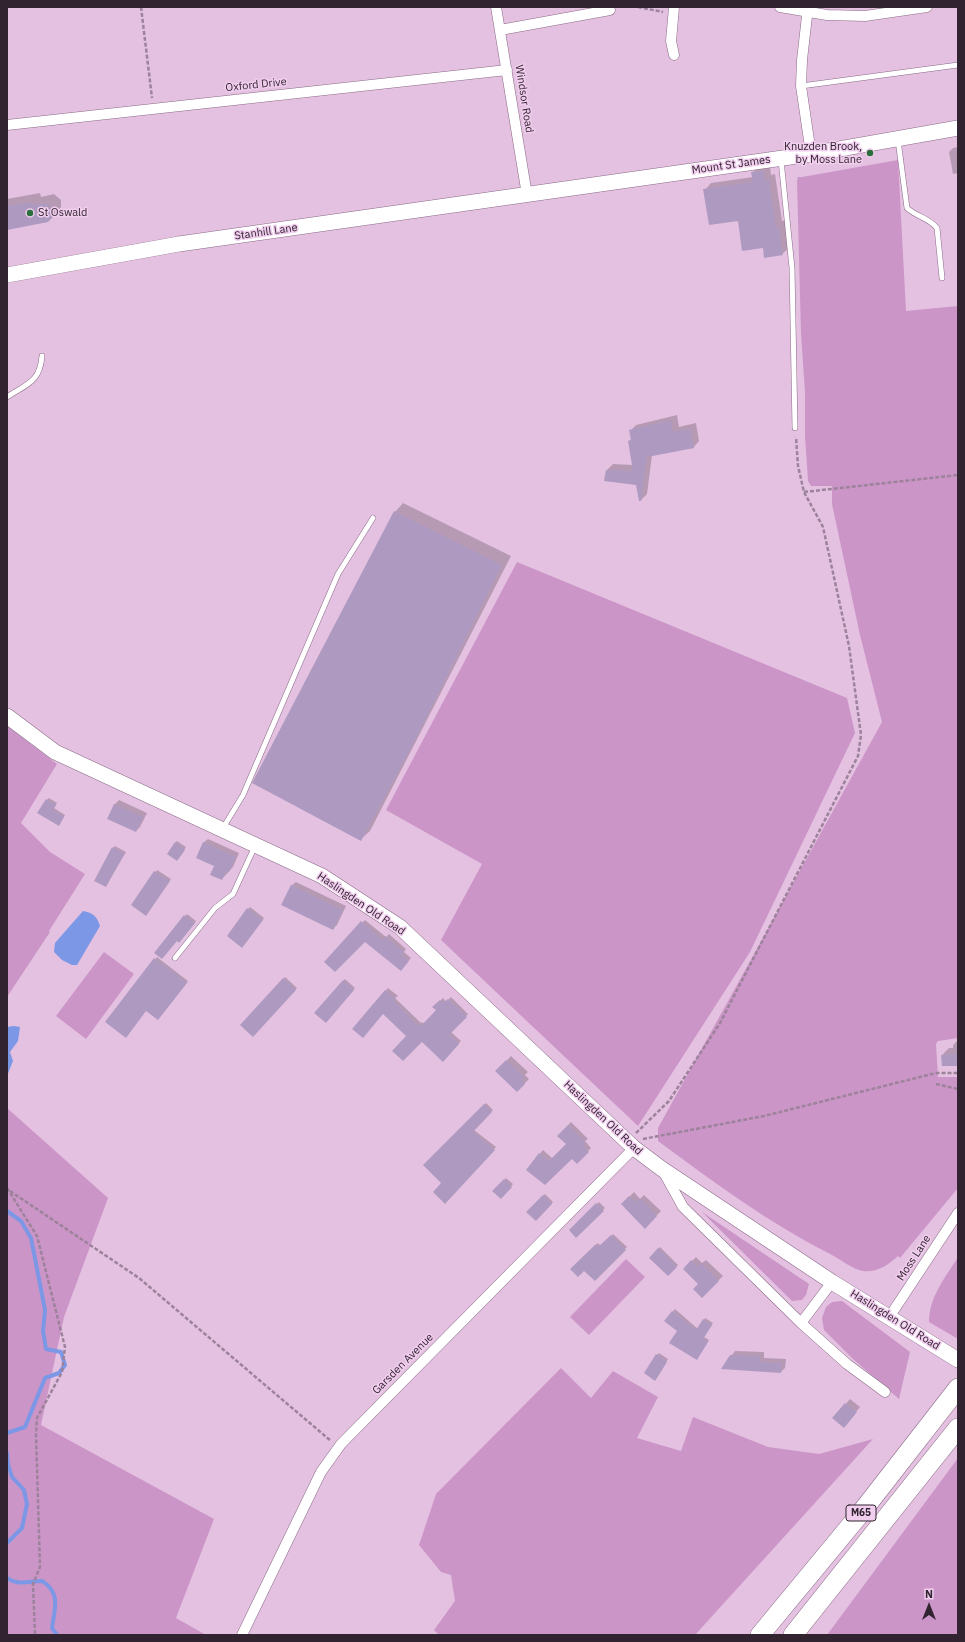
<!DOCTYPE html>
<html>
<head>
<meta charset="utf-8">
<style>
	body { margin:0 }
	#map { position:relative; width:965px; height:1642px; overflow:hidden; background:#e4c1e1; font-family:"IBM Plex Sans",sans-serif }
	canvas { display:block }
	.frame { position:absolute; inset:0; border:8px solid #312430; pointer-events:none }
	.north { position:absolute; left:909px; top:1586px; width:40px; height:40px; -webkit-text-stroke:3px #f1cdee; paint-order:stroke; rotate:0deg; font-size:11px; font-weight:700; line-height:16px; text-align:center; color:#312430 }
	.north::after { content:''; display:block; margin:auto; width:14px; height:18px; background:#312430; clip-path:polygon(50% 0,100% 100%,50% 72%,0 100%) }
</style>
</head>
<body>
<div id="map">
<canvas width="965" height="1642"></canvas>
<div class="frame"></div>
<div class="north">N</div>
</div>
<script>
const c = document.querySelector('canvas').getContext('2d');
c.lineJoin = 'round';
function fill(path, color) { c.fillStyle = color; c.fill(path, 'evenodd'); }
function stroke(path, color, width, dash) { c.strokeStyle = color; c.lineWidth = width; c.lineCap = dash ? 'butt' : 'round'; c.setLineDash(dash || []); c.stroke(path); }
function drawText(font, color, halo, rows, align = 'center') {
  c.font = font + ' "IBM Plex Sans",sans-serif'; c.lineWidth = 3; c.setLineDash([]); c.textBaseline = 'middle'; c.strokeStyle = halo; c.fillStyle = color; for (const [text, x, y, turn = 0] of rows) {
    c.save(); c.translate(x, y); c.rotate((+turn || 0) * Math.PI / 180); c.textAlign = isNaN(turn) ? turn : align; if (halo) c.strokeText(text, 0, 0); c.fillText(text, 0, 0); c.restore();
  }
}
fill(new Path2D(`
	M898 160 906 311 958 306V1038L938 1041 936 1044 938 1077H958V1188L900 1258 898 1256C888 1265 877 1273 863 1271 852 1269 840 1259 830 1254 769 1223 713 1182 658 1141V1128L882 722 860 635 832 504V486H811L808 481 805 436V392L801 334 797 181 798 177H802Z
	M517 562 847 698 855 733 750 952 638 1126 441 940 482 864 386 810Z
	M7 726 57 764 21 823 50 852 85 874 49 931 50 932 7 997Z
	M104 952 134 974 86 1039 56 1016Z
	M7 1108 108 1198 64 1317 41 1425 214 1519 176 1618 206 1635H7Z
	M702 1212 809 1284 806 1295 802 1300 792 1301Z
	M958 1257V1339L929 1322C929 1297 945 1278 958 1257Z
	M626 1259 645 1277 589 1335 570 1317Z
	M842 1301 910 1352 899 1399 853 1359 824 1330 822 1318 826 1307 832 1302Z
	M561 1368 591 1398 613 1371 658 1397 637 1438 681 1451 693 1417 768 1447 819 1454 873 1439 695 1635H439L434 1630 455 1601 451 1575 441 1572 419 1545 436 1494Z
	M958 1458V1635H827Z`), '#cc95c8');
fill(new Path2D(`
	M83 911C93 913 97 916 100 926L77 965H72L62 960 54 952 55 943Z
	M14 1026 20 1027 18 1041 10 1052 13 1061 7 1076V1027Z`), '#7c97e5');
fill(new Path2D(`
	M958 147V173L953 174 949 152 953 148Z
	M770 165 771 175 775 174 782 221 785 220 789 248 782 254 763 247 739 220 705 190 711 183 753 177 752 173 759 166Z
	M40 193 41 197 54 194 61 200V207L57 212 47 222 7 229V199Z
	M677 415 679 427 696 423 699 441 693 448 652 455 647 494 641 500 637 484 607 470 613 464 633 465 629 441 632 438 630 431 636 425Z
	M403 503 511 556 370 831 361 839 395 512Z
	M49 798 57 803 54 808 65 815 60 823 47 800Z
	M119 800 147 813 140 827 136 831 109 818 115 804Z
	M208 839 239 853 233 867 222 879 203 843Z
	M177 841 186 847 179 858 175 843Z
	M115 846 126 852 106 886 113 848Z
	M157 870 171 879 148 912 132 905Z
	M296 882 346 906 337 925 333 929 291 886Z
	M250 907 264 918 244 945 248 909Z
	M187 914 196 921 181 940H177L155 953Z
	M365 920 386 937 389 934 406 949 404 952 411 958 403 967 365 940 325 962Z
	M157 957 188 981 159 1017 147 1010 106 1021Z
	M285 977 297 988 253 1035 242 1025Z
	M345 979 355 988 325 1021 316 1013Z
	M388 988 398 996 395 998 421 1023 422 1022 424 1024 437 1010 434 1007 443 998 446 1002 451 997 468 1014 451 1032 461 1041 443 1060 422 1041 407 1036 383 1013 353 1029Z
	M958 1040V1065L942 1055 949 1048H953V1045Z
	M511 1056 528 1072 525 1075 529 1079 517 1091 497 1071Z
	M486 1103 493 1110 474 1130 496 1147 445 1203 442 1183 424 1165Z
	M571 1122 588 1139 585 1141 591 1148 577 1162 572 1157 527 1170 543 1150 553 1159 567 1144 558 1136Z
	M506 1178 513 1184 501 1198 494 1191Z
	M634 1192 640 1199 644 1195 661 1211 645 1227 622 1204Z
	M545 1194 553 1202 536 1220 528 1212Z
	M599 1202 605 1208 576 1236 570 1230Z
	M613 1234 627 1247 595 1280 584 1269H572L598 1243 601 1246Z
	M660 1247 678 1265 668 1274 650 1258Z
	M696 1257 702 1263 706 1260 723 1276 702 1297 699 1284 684 1269Z
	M675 1309 698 1329 705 1318 713 1323 704 1337 709 1340 697 1359 678 1331 665 1321Z
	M735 1351 764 1352V1358L786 1359 785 1368 781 1372 722 1368Z
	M659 1353 668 1359 657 1378V1355Z
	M850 1399 860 1407 848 1422 834 1418Z`), '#0003');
stroke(new Path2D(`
	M7 1211 21 1221 31 1238 45 1310 43 1331 46 1349 61 1352 65 1365 59 1373 45 1378 25 1427 7 1433
	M7 1453 8 1464 12 1477 24 1490 27 1504 22 1528 7 1543
	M7 1578C18 1586 29 1581 42 1581 62 1593 54 1611 52 1628L57 1635`), '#7c97e5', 4);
fill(new Path2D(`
	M764 171 765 181 769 180 776 227 779 226 783 255 764 258 763 248 742 251 738 221 709 225 703 189 753 182 751 172Z
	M32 202 33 205 45 203 52 209 53 217 48 222 7 230V206Z
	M671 420 673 432 690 429 694 448 647 457 641 501H639L636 485 604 481 606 470 633 471 628 441 631 440 629 430Z
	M394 511 502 565 414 742 361 841 252 783Z
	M46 799 56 805 53 810 64 817 59 826 37 813Z
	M114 804 143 817 136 832 107 819Z
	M175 842 185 850 177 861 167 854Z
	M203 842 236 857 229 872 226 871 222 880 210 875 214 866 196 858Z
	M112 847 124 854 106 887 94 881Z
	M154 871 170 881 146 916 131 905Z
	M291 885 343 910 333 930 281 905Z
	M247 908 263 920 242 948 227 936Z
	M184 915 195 923 179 943 177 941 162 959 154 953Z
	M361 921 383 940 385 936 404 952 402 955 409 961 401 971 365 942 335 972 324 962Z
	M154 958 187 983 158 1020 146 1011 126 1038 105 1022Z
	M283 978 296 990 253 1037 240 1025Z
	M343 980 354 990 326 1023 314 1013Z
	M385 990 396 999 394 1001 417 1025 419 1024 421 1026 436 1010 432 1007 440 1000 443 1003 448 999 467 1017 449 1035 459 1044 443 1062 422 1042 403 1061 392 1051 406 1036 383 1014 363 1038 352 1029Z
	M958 1054V1066H942L941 1055Z
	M506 1060 524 1077 521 1080 525 1084 517 1092 495 1071Z
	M484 1104 492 1112 473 1132 495 1150 445 1204 433 1192 441 1183 423 1165Z
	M568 1125 585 1142 583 1145 589 1152 577 1164 572 1159 545 1185 526 1170 539 1153 549 1161 566 1144 557 1136Z
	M504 1179 512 1187 501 1199 492 1191Z
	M543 1195 552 1204 536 1221 526 1212Z
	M629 1196 636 1202 640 1198 657 1216 645 1229 621 1204Z
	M596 1203 604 1211 576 1238 569 1230Z
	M611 1235 626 1250 595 1281 584 1271 578 1277 570 1269 596 1244 598 1247Z
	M658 1248 677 1267 668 1276 649 1258Z
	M691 1260 697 1267 701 1263 719 1281 702 1298 693 1289 698 1284 683 1269Z
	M672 1311 696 1330 703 1319 712 1325 703 1339 708 1342 697 1360 669 1343 677 1331 664 1321Z
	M656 1354 667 1362 655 1381 644 1373Z
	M730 1355 760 1356V1362L782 1363 781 1373 721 1369Z
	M845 1403 857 1412 844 1428 832 1418Z`), '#ae9ac0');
const lane = new Path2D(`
	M801 86 958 65
	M898 140 907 208C917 217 929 218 937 228L942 278
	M781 160 792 268 795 428
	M7 397C27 384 40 382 42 356
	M223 828 243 795 338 574 373 518
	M175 958 215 908 233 894 255 846`);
const street = new Path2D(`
	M496 7 527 195
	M780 7 827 15 865 16 927 7
	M808 7 802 60 801 86 811 154
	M500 30 610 10
	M674 55 671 41 674 7
	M7 125 507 70
	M663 1171 683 1207 801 1323 847 1364 885 1392
	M890 1316 958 1213
	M801 1323 832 1282
	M242 1635 321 1472 341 1444 634 1148`);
const secondary = new Path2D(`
	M7 275 179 244 811 154 958 128
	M7 716 55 752 322 876 400 927 634 1148 662 1169 832 1282 958 1360`);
const highway = new Path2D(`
	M760 1635 860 1514 958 1388
	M793 1635 958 1428`);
stroke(lane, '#8a6a87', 6);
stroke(street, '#8a6a87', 11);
stroke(secondary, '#8a6a87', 16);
stroke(highway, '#8a6a87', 20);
stroke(new Path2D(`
	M141 7 152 98
	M638 7 663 12
	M804 492 958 475
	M936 1084 958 1089
	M636 1133 669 1101 720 1023 858 756 861 735 849 646 823 527 804 492 798 466 796 437
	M643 1139 764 1116 936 1073H958
	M7 1188 37 1236 65 1347 62 1372 37 1418 36 1434 40 1567 33 1584 35 1635
	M10 1191 139 1278 331 1441`), '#9c829a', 2.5, [4, 2]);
stroke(lane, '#fff', 5);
stroke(street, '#fff', 10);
stroke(secondary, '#fff', 15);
stroke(highway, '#fff', 19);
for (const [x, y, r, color] of [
	[870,153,4,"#296f3b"],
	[30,213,4,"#296f3b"]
]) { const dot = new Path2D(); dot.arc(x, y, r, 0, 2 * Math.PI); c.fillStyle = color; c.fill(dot); stroke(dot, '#f1cdee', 1.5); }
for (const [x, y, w] of [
	[861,1513,30]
]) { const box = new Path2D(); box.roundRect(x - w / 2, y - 8, w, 16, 3); c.fillStyle = '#f1cdee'; c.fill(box); stroke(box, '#312430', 1); }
drawText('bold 10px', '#312430', null, [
	["M65",861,1513]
]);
drawText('11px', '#312430', '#f1cdee', [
	["Oxford Drive",256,85,-6],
	["Windsor Road",524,99,81],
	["Mount St James",731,165,-8],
	["Stanhill Lane",266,232,-8],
	["Haslingden Old Road",361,904,34],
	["Haslingden Old Road",603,1118,43],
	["Moss Lane",914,1258,-57],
	["Haslingden Old Road",895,1320,32],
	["Garsden Avenue",403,1364,-45]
]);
drawText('11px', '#312430', '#f1cdee', [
	["Knuzden Brook,",862,147],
	["by Moss Lane",862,160],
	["St Oswald",38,213,"left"]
], 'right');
</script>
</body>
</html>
